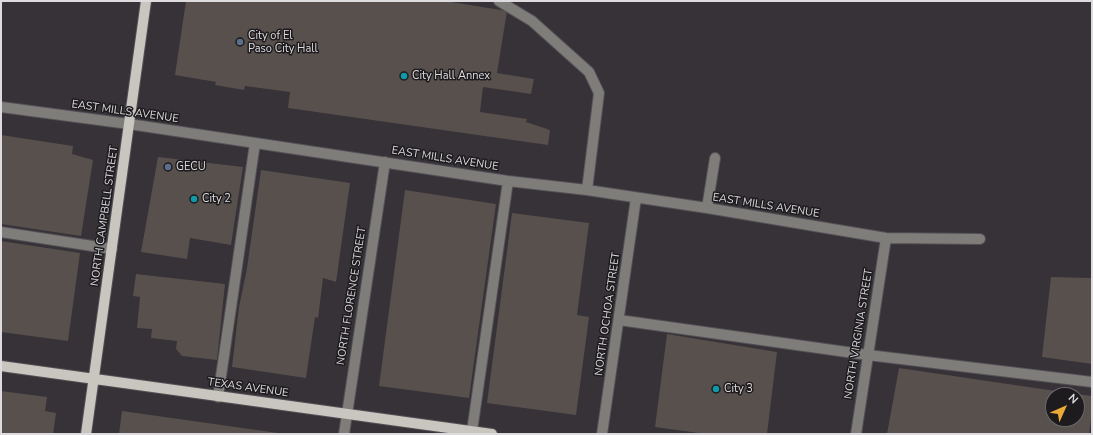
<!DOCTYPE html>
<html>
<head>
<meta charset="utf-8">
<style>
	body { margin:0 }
	#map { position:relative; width:1093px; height:435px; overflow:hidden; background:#363238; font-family:"Nunito Sans",sans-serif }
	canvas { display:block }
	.frame { position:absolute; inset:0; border:2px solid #dddbde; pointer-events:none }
	.north { position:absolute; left:1045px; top:387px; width:40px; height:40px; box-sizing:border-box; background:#1d1b1d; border:1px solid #6a686a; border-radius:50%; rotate:45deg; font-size:11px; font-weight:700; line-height:16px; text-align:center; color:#dddbde }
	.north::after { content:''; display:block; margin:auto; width:14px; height:18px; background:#e9ab38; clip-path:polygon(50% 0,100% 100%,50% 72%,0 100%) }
</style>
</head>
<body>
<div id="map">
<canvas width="1093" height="435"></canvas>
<div class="frame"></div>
<div class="north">N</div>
</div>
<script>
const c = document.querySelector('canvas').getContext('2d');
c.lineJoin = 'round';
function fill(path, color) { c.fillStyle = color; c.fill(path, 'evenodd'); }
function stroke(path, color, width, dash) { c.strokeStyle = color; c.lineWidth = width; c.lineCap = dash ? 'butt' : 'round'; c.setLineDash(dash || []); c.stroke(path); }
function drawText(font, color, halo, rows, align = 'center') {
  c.font = font + ' "Nunito Sans",sans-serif'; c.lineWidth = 3; c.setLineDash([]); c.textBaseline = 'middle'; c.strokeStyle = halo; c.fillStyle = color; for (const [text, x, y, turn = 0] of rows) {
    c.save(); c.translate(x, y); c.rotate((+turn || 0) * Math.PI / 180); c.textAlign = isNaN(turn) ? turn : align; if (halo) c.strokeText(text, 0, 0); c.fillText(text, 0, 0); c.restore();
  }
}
fill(new Path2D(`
	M186 1H445L507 11 497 73 534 79 531 94 483 87 480 112 527 119 526 122 550 130 548 145 288 108 290 92 245 86 244 90 215 85 216 82 175 75Z
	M1 135 73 146 72 154 93 160 81 236 1 224Z
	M158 157 243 167 231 245 190 238 187 259 141 252Z
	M261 170 350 183 336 282 323 278 318 318 315 317 306 378 232 367 239 307 247 268Z
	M405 190 496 204 469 398 379 386Z
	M512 213 589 223 577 315 589 317 576 415 487 403Z
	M1 241 80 253 68 341 1 332Z
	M136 274 225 284 217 360 182 356 176 349 177 341 151 338 152 329 137 328 140 297 133 296Z
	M1051 277 1092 278V364L1042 357Z
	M667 334 777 352 767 434H706L655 427Z
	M899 368 1076 394 1053 395V419H1077V394L1092 396V413L1089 434H887Z
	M1 391 47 397 45 411 56 413 53 434H1Z
	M122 411 278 433V434H119Z`), '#57504c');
const minor = new Path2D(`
	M499 1 532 21 589 72 599 93 587 190
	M1 107 129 124 508 181 587 190 707 208 886 238 980 239
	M707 208 715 158
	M1 232 112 249
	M619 320 868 355 1092 382
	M218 397 255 143
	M472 431 508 181
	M344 434 385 162
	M602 434 636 198
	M856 434 886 238`);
const major = new Path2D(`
	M1 366 492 434
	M86 434 146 1`);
stroke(minor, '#545056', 12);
stroke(major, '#545056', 12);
stroke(minor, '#7e7d7a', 10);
stroke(major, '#c8c6bf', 10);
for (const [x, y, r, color] of [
	[240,42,4,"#5c6f8a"],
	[404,76,4,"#0f9aa8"],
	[168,167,4,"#5c6f8a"],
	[194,199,4,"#0f9aa8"],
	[716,389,4,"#0f9aa8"]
]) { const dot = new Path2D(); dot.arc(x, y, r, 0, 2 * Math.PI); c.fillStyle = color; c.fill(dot); stroke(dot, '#1d1b1d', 1.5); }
drawText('11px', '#dddbde', '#1d1b1d', [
	["City of El",248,36],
	["Paso City Hall",248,49],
	["City Hall Annex",412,76],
	["GECU",176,167],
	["City 2",202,199],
	["City 3",724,389]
], 'left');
drawText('11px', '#dddbde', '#1d1b1d', [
	["EAST MILLS AVENUE",125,112,8],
	["EAST MILLS AVENUE",445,159,9],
	["EAST MILLS AVENUE",766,206,9],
	["NORTH CAMPBELL STREET",105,216,-82],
	["NORTH FLORENCE STREET",352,296,-81],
	["NORTH OCHOA STREET",608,314,-82],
	["NORTH VIRGINIA STREET",859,334,-81],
	["TEXAS AVENUE",248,388,8]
]);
</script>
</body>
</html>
